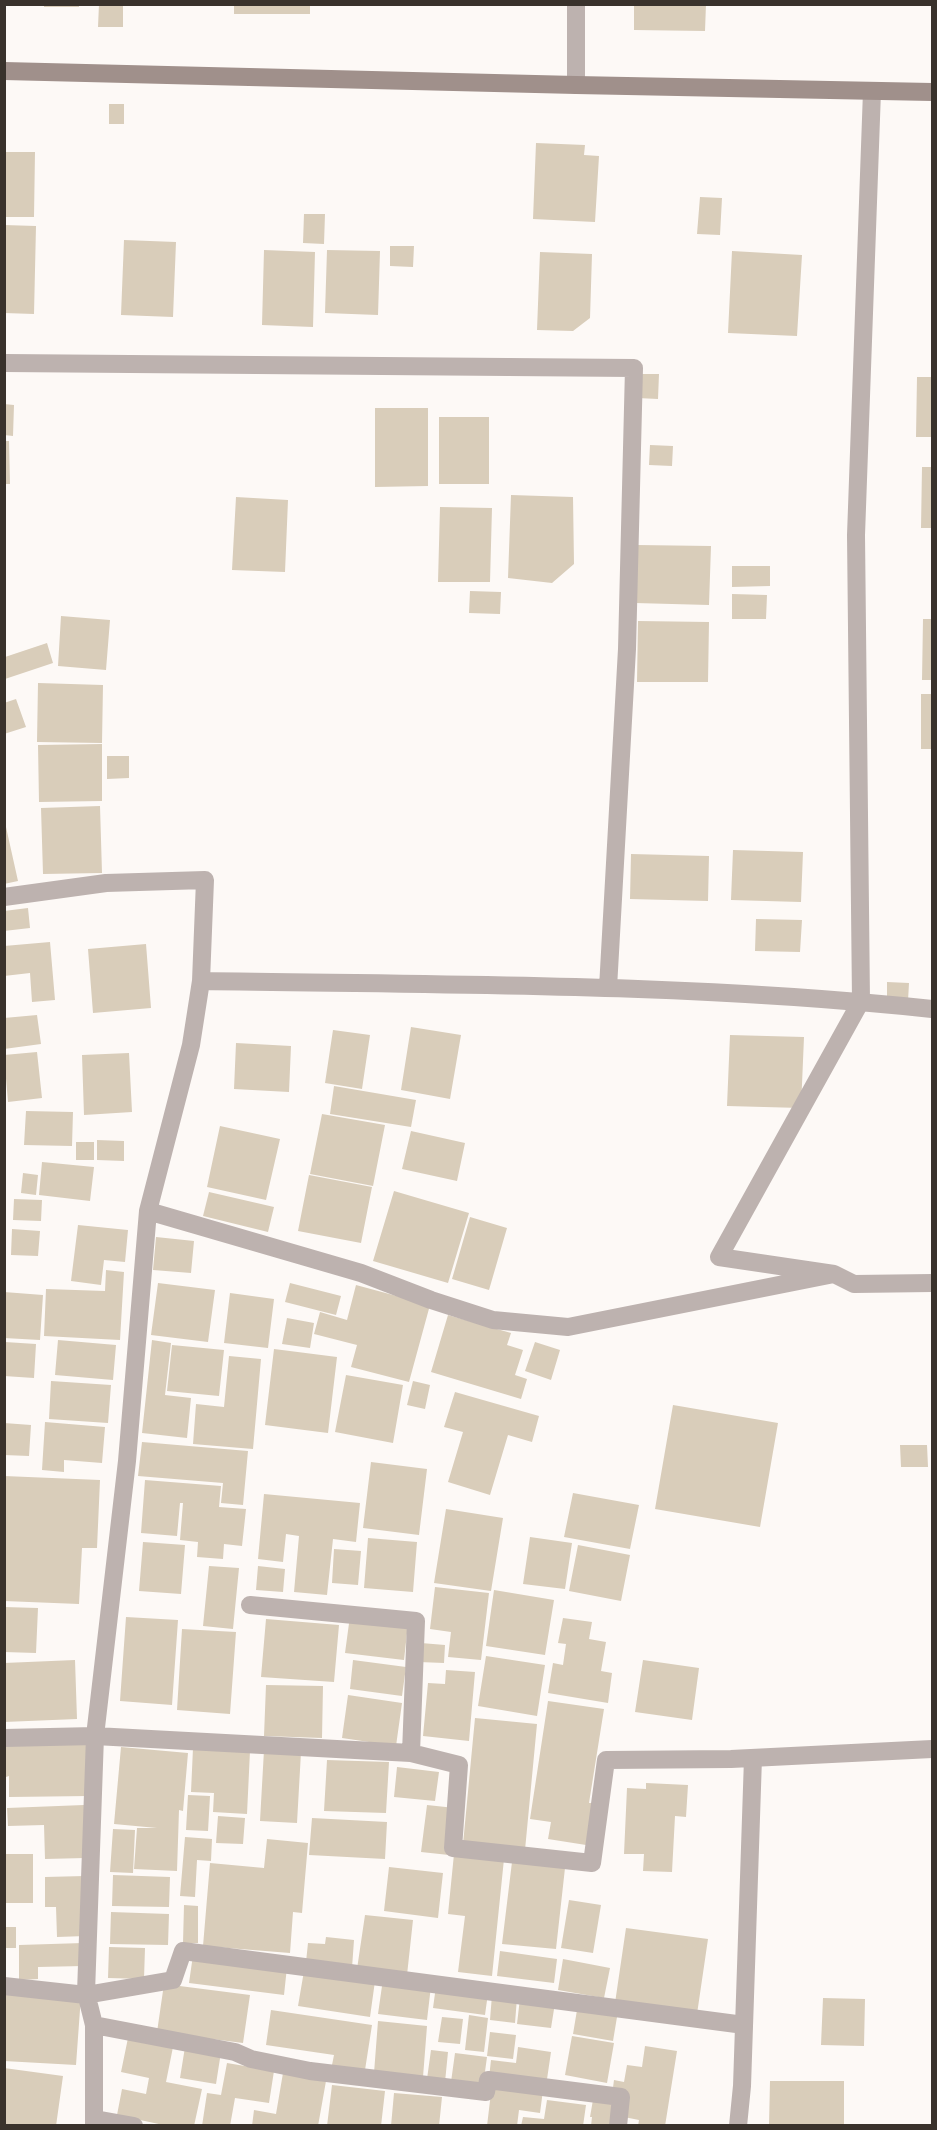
<!DOCTYPE html>
<html>
<head>
<meta charset="utf-8">
<style>
	body { margin:0 }
	#map { position:relative; width:937px; height:2130px; overflow:hidden; background:#fdf9f6; font-family:Figtree,sans-serif }
	canvas { display:block }
	.frame { position:absolute; inset:0; border:6px solid #39322c; pointer-events:none }
</style>
</head>
<body>
<div id="map">
<canvas width="937" height="2130"></canvas>
<div class="frame"></div>
</div>
<script>
const c = document.querySelector('canvas').getContext('2d');
c.lineJoin = 'round';
function fill(path, color) { c.fillStyle = color; c.fill(path, 'evenodd'); }
function stroke(path, color, width, dash) { c.strokeStyle = color; c.lineWidth = width; c.lineCap = dash ? 'butt' : 'round'; c.setLineDash(dash || []); c.stroke(path); }
fill(new Path2D(`
	M44 4H79V7H44Z
	M99 4H123V27H98Z
	M234 4H310V14H234Z
	M634 4H706L705 31 634 30Z
	M109 104H124V124H109Z
	M536 143 585 145 584 155 599 156 595 222 533 219Z
	M4 152H35L34 217H4Z
	M700 197 722 198 720 235 697 234Z
	M304 214H325L324 244 303 243Z
	M4 225 36 226 34 314 4 313Z
	M124 240 176 242 173 317 121 315Z
	M390 246H414L413 267 390 266Z
	M264 250 315 252 313 327 262 325Z
	M327 250 380 251 378 315 325 313Z
	M732 251 802 255 797 336 728 333Z
	M540 252 592 254 590 318 573 331 537 330Z
	M638 374H659L658 399 637 398Z
	M917 377H932V437H916Z
	M4 404 14 405 13 436 4 435Z
	M375 408H428V486L375 487Z
	M439 417H489V484H439Z
	M4 441H9L10 484H4Z
	M650 445 673 446 672 466 649 465Z
	M922 467H932V528H921Z
	M511 495 573 497 574 564 552 583 508 578Z
	M236 497 288 500 285 572 232 570Z
	M440 507 492 508 490 582H438Z
	M637 545 711 546 709 605 635 603Z
	M732 566H770V586L732 587Z
	M470 591 501 592 500 614 469 613Z
	M732 594 767 595 766 619H732Z
	M61 616 110 620 106 670 58 666Z
	M923 619H932V680H922Z
	M638 621 709 622 708 682H637Z
	M47 643 53 663 5 679V657Z
	M38 683 103 685 102 743 37 742Z
	M921 694H932V749H921Z
	M16 699 26 727 4 734V703Z
	M102 744V801L39 802 38 745Z
	M107 756H129V778L107 779Z
	M100 806 102 873 43 874 41 808Z
	M4 818 18 881 4 884Z
	M733 850 803 852 801 902 731 900Z
	M631 854 709 856 708 901 630 899Z
	M28 908 30 928 4 931V911Z
	M756 919 802 920 800 952 755 951Z
	M50 942 55 1000 32 1002 30 973 4 976V946Z
	M146 944 151 1008 93 1013 88 949Z
	M887 982 909 983 908 1001 887 1000Z
	M37 1015 41 1044 4 1049V1018Z
	M411 1027 461 1035 450 1099 401 1090Z
	M333 1030 370 1035 362 1089 325 1083Z
	M730 1035 804 1037 801 1108 727 1106Z
	M236 1043 291 1046 289 1092 234 1089Z
	M37 1052 42 1098 8 1102 4 1055Z
	M129 1053 132 1112 84 1115 82 1055Z
	M334 1086 416 1100 411 1127 330 1114Z
	M26 1111 73 1112 72 1146 24 1145Z
	M322 1114 385 1125 373 1186 310 1174Z
	M220 1126 280 1139 266 1200 207 1187Z
	M411 1131 465 1143 457 1181 402 1169Z
	M97 1140 124 1141V1161L97 1160Z
	M76 1142H94V1160H76Z
	M42 1162 94 1167 90 1201 39 1195Z
	M23 1173 38 1175 36 1195 21 1193Z
	M309 1175 372 1187 361 1243 298 1231Z
	M394 1191 469 1213 448 1283 373 1261Z
	M209 1192 274 1207 268 1232 203 1216Z
	M14 1199 42 1200 41 1221 13 1220Z
	M470 1217 507 1228 489 1290 452 1279Z
	M78 1225 128 1230 125 1262 104 1260 101 1285 71 1281Z
	M12 1229 40 1231 38 1256 11 1255Z
	M156 1237 194 1241 191 1273 153 1270Z
	M106 1270 124 1272 120 1340 44 1336 46 1289 105 1291Z
	M158 1283 215 1290 208 1342 151 1335Z
	M290 1283 341 1296 336 1315 285 1302Z
	M356 1285 430 1305 409 1382 351 1367 357 1345 314 1334 320 1312 347 1320Z
	M4 1292 43 1295 40 1340 4 1338Z
	M230 1293 274 1299 268 1348 224 1343Z
	M448 1315 511 1333 507 1345 523 1350 515 1375 527 1379 521 1399 431 1372Z
	M287 1318 314 1323 310 1348 282 1344Z
	M58 1340 116 1345 113 1380 55 1375Z
	M152 1340 171 1343 165 1395 191 1398 187 1438 142 1433Z
	M5 1342 36 1344 34 1378 4 1376Z
	M535 1342 560 1350 551 1380 525 1371Z
	M172 1345 224 1350 219 1396 167 1391Z
	M274 1349 337 1357 328 1433 265 1425Z
	M229 1356 261 1359 253 1449 193 1444 196 1404 224 1407Z
	M346 1375 403 1385 393 1443 335 1432Z
	M51 1381 111 1385 108 1423 49 1419Z
	M413 1381 430 1385 425 1409 407 1405Z
	M455 1392 539 1416 532 1442 508 1435 490 1495 448 1482 463 1432 444 1427Z
	M673 1405 778 1423 760 1527 655 1509Z
	M45 1422 105 1427 102 1463 64 1460V1472L42 1470Z
	M4 1423 31 1425 29 1456 4 1455Z
	M142 1442 248 1451 243 1505 221 1503 223 1483 138 1476Z
	M900 1445H927L928 1467H901Z
	M371 1462 427 1469 419 1535 363 1528Z
	M4 1476 100 1480 97 1548H82L79 1604 4 1601Z
	M145 1480 221 1486 219 1507 246 1509 242 1546 224 1544 223 1559 197 1557 198 1542 180 1540 183 1503H180L177 1536 141 1533Z
	M573 1493 639 1505 630 1549 564 1537Z
	M264 1494 360 1503 356 1542 333 1539 327 1595 294 1592 299 1536 286 1534 283 1562 258 1559Z
	M446 1509 503 1518 491 1591 434 1583Z
	M530 1537 572 1543 565 1589 523 1584Z
	M368 1538 417 1542 413 1592 364 1588Z
	M143 1542 185 1545 181 1594 139 1591Z
	M578 1545 630 1555 621 1601 569 1591Z
	M334 1549 361 1551 358 1585 332 1583Z
	M209 1566 239 1568 233 1629 203 1626Z
	M258 1566 285 1569 283 1592 256 1590Z
	M435 1587 489 1593 481 1660 448 1657 451 1632 430 1629Z
	M494 1590 554 1600 545 1655 486 1646Z
	M4 1607 38 1608 36 1653 4 1652Z
	M350 1616 408 1624 404 1660 345 1653Z
	M126 1617 178 1620 172 1705 120 1701Z
	M563 1618 592 1622 589 1639 606 1642 601 1671 612 1673 608 1703 548 1693 553 1663 563 1665 566 1644 558 1643Z
	M266 1619 339 1625 334 1682 261 1677Z
	M182 1629 236 1632 230 1714 177 1710Z
	M421 1643 445 1645 444 1663 419 1662Z
	M486 1656 545 1665 537 1716 478 1706Z
	M75 1660 77 1719 4 1722V1663Z
	M353 1660 406 1667 402 1696 350 1689Z
	M643 1660 699 1668 692 1720 635 1712Z
	M446 1670 475 1672 469 1741 423 1736 428 1683 445 1684Z
	M266 1685 323 1686 322 1738 264 1736Z
	M348 1695 402 1703 396 1746 342 1738Z
	M548 1701 604 1709 589 1803H592L586 1845 548 1839 551 1822 530 1819Z
	M475 1718 537 1724 525 1850 463 1844Z
	M6 1741H89V1796L9 1797V1776L6 1777Z
	M121 1747 188 1753 183 1811 179 1810 177 1871 134 1869 137 1828H157L114 1824Z
	M193 1748 250 1751 247 1814 213 1812 214 1793 191 1792Z
	M264 1750 301 1752 297 1823 260 1821Z
	M327 1760 389 1762 386 1813 324 1811Z
	M397 1767 439 1772 435 1801 394 1797Z
	M646 1783 688 1785 686 1817 675 1816 672 1872 643 1871 644 1854H624L627 1788 646 1789Z
	M188 1795 210 1796 208 1831 186 1830Z
	M84 1805 85 1858 45 1859 44 1825 8 1826 7 1808Z
	M427 1805 455 1808 449 1855 421 1852Z
	M218 1816 245 1818 243 1844 216 1843Z
	M312 1818 387 1822 385 1859 309 1855Z
	M113 1829 135 1830 133 1873 110 1872Z
	M185 1837 212 1839 211 1861 197 1860 195 1897 180 1896Z
	M267 1839 308 1843 302 1913 293 1912 290 1953 203 1946 210 1863 264 1868Z
	M4 1854H33V1903H4Z
	M454 1854 504 1859 492 1976 458 1972 465 1916 448 1914Z
	M512 1862 565 1868 556 1949 502 1944Z
	M389 1867 443 1873 438 1918 384 1911Z
	M113 1875 170 1877 169 1907 112 1906Z
	M85 1876 86 1936 57 1937 56 1907H45V1877Z
	M569 1900 601 1905 593 1953 561 1948Z
	M184 1905 198 1906V1943H183Z
	M111 1912 169 1914 168 1945 110 1944Z
	M365 1915 413 1920 407 1975 357 1969Z
	M4 1927H16V1948H4Z
	M626 1928 708 1939 697 2014 615 2003Z
	M326 1937 354 1940 352 1968 306 1962 308 1943 325 1944Z
	M83 1943V1966L38 1967V1979L19 1980V1945Z
	M109 1947 145 1948 144 1979 108 1978Z
	M500 1951 557 1959 554 1983 497 1976Z
	M193 1955 287 1967 284 1995 189 1983Z
	M563 1959 610 1968 604 1998 558 1990Z
	M304 1971 375 1981 370 2017 298 2006Z
	M383 1979 431 1986 427 2020 378 2014Z
	M164 1984 250 1995 243 2043 157 2032Z
	M436 1986 488 1993 485 2015 433 2008Z
	M4 1990 81 1996 76 2065 4 2061Z
	M492 1995 517 1998 515 2023 490 2020Z
	M520 1998 555 2003 551 2028 517 2024Z
	M823 1998 865 1999 864 2046 821 2045Z
	M578 2004 618 2011 613 2041 573 2034Z
	M271 2010 372 2025 365 2070 332 2065 334 2055 266 2045Z
	M469 2015 488 2018 484 2052 465 2050Z
	M442 2017 463 2019 460 2044 438 2042Z
	M378 2021 427 2026 423 2077 374 2073Z
	M490 2032 516 2035 513 2059 487 2056Z
	M572 2036 614 2043 607 2083 565 2075Z
	M128 2038 173 2047 166 2082 202 2089 194 2126H168L117 2115 122 2089 146 2094 149 2078 121 2072Z
	M645 2046 677 2051 665 2126H638L639 2120 624 2117 612 2095 614 2080 624 2082 627 2065 642 2067Z
	M185 2047 221 2052 216 2084 180 2078Z
	M518 2047 551 2052 546 2086 489 2078 491 2060 516 2063Z
	M431 2050 448 2052 445 2082 427 2079Z
	M455 2053 487 2057 483 2086 451 2082Z
	M227 2063 274 2071 269 2103 235 2098 230 2126H202L207 2093 221 2095Z
	M4 2068 63 2076 56 2126H4Z
	M283 2073 326 2081 318 2126H252L254 2110 276 2114Z
	M770 2081H844V2126H769Z
	M492 2084 543 2090 540 2113 519 2110 517 2126H487Z
	M332 2085 385 2091 381 2126H327Z
	M394 2093 442 2097 439 2126H391Z
	M594 2094 614 2097 610 2126H591L592 2117H590Z
	M547 2100 586 2105 583 2126H521L523 2117 544 2119Z`), '#d9cdba');
stroke(new Path2D(`
	M576 85V4
	M4 363 634 368 627 649 608 988
	M4 897 106 883 205 880 201 981 191 1045 148 1211 127 1461 95 1736 86 1993 94 2025V2126
	M201 981C445 985 690 983 932 1009
	M148 1211 361 1273 431 1300 493 1320 568 1327 834 1274 854 1284 932 1283
	M834 1274 719 1257 861 1001 856 535 872 91
	M250 1605 416 1621 411 1753
	M4 1738 95 1736 411 1753 459 1765 453 1848 592 1863 606 1760 731 1759 932 1749
	M4 1986 86 1995 173 1980 183 1951 744 2025
	M94 2025 235 2052 251 2059 310 2071 486 2092 488 2080 621 2097 618 2126
	M95 2119 134 2126
	M738 2126 742 2086 753 1758`), '#bdb2af', 18);
stroke(new Path2D(`
	M4 71 576 85 932 92`), '#a0908b', 18);
</script>
</body>
</html>
